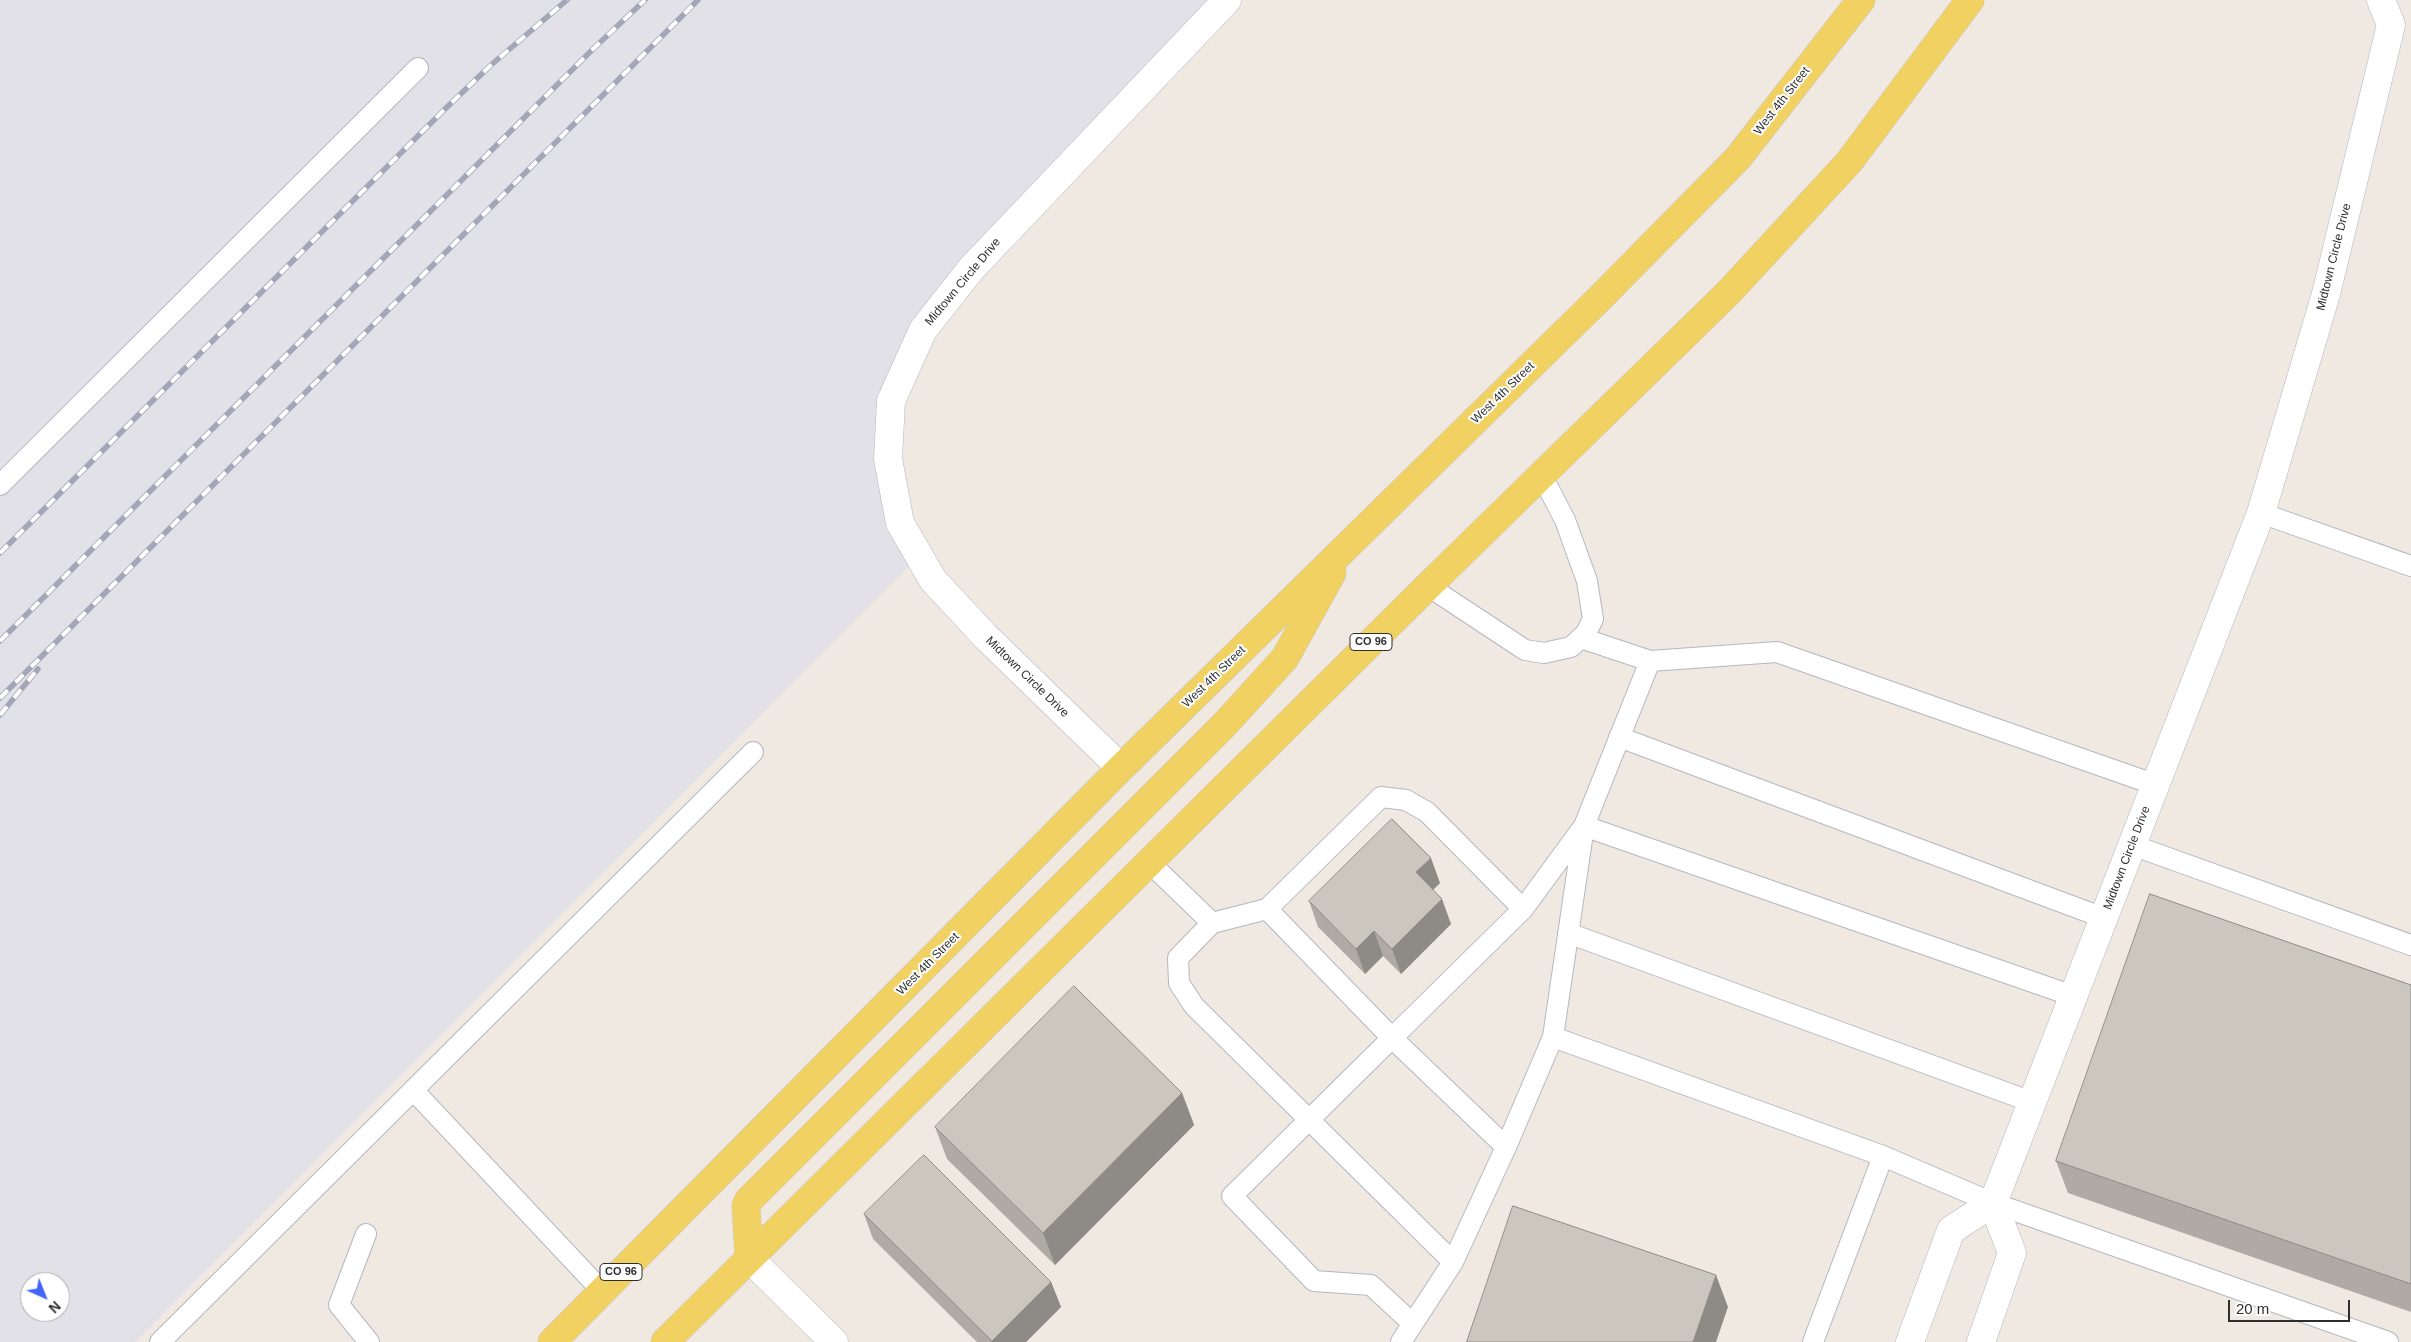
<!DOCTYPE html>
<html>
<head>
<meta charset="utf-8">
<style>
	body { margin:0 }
	#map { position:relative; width:2411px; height:1342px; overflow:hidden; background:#efe9e1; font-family:Arial,sans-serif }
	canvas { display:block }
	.north { position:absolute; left:20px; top:1272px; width:50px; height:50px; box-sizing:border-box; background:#fff; border:1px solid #ababab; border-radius:50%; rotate:136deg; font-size:14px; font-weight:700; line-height:20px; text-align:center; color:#2e2e2e }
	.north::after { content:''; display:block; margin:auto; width:18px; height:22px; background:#4264fb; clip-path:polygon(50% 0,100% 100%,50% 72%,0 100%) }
	.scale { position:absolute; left:2228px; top:1300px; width:122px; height:22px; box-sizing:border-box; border:2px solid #2e2e2e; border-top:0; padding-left:6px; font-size:15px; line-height:18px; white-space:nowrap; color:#2e2e2e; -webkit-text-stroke:4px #fff; paint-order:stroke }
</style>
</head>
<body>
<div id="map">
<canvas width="2411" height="1342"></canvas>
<div class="north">N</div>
<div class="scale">20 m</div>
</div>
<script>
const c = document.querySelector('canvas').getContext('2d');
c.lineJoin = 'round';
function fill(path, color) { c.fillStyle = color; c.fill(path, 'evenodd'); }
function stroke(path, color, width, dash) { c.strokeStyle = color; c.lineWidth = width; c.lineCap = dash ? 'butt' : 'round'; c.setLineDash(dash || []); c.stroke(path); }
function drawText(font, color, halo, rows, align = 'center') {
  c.font = font + ' Arial,sans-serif'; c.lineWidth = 4; c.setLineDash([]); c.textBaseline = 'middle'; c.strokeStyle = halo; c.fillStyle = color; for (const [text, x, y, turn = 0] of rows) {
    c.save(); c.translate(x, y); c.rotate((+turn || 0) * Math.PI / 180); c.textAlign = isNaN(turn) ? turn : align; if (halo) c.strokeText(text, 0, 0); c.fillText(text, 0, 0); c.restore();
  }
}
fill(new Path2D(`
	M0 0H1227L971 269 891 401 919 556 135 1342H0ZM30 1282H60V1312H30Z`), '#e3e1e8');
const service = new Path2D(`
	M0 485 418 68
	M2261 513 2411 566
	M1428 586 1525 650 1544 653 1571 647 1586 633 1593 619 1587 581 1565 520 1541 474
	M1581 638 1650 661 1777 652 2156 785
	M1619 737 2104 918
	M2132 845 2411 945
	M1149 862 1212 923 1267 909 1392 1038 1523 909 1584 826 1650 661
	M1267 909 1381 797 1406 800 1427 812 1523 909
	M1212 923 1178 958 1179 983 1194 1006 1453 1262
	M1568 933 2032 1102
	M1553 1037 1883 1156 1993 1203 2388 1342
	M413 1090 602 1291
	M366 1234 339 1305 369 1342
	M1413 1324 1371 1285 1314 1281 1232 1196 1392 1038 1506 1147
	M160 1342 753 752
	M1401 1342 1453 1262 1506 1147 1553 1037 1584 826 2073 996
	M1813 1342 1883 1156`);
const minor = new Path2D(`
	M1121 768 986 637 933 580 900 523 888 459 891 401 923 330 971 269 1227 0
	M1910 1342 1951 1230 1993 1203 2261 513 2326 294 2391 25 2381 0
	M1981 1342 2012 1253 1993 1203`);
const tertiary = new Path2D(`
	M749 1258 834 1342`);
const primary = new Path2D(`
	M749 1258 746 1206 748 1201 1226 723 1285 658 1332 573
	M552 1342 1121 768 1600 298 1738 158 1861 0
	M665 1342 1428 586 1729 292 1849 162 1970 0`);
stroke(service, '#b4b7c1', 22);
stroke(minor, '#b4b7c1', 29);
stroke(tertiary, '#b4b7c1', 29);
stroke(primary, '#c9c9c9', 29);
stroke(service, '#fff', 20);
stroke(minor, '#fff', 28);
stroke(tertiary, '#fff', 28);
stroke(primary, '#f2d163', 28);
const rail = new Path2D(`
	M0 553 445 109 491 65 567 0
	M0 641 593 49 645 0
	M0 698 698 0
	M0 715 38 669`);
stroke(rail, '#a3a6b8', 5.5);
stroke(rail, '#fff', 4, [11]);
fill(new Path2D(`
	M1440 883 1433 890 1451 924 1401 974 1383 956 1365 974 1318 927 1309 901Z
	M2411 985V1312L2068 1193 2056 1161Z
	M1182 1093 1194 1125 1055 1265 947 1159 935 1127Z
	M864 1214 1051 1282 1061 1307 1026 1342H977L873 1239Z`), '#afaba4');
fill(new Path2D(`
	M1431 858 1440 883 1425 897 1416 872Z
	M1442 899 1451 924 1401 974 1392 949Z
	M1374 931 1383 956 1365 974 1356 949Z
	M1182 1093 1194 1125 1055 1265 1043 1233Z
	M1716 1275 1728 1307 1716 1342H1693Z
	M1051 1282 1061 1307 1026 1342H992V1341Z`), '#8e8b86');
const building = new Path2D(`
	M1392 819 1431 858 1416 872 1442 899 1392 949 1374 931 1356 949 1309 901Z
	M2150 894 2411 985V1284L2056 1161Z
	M1074 986 1182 1093 1043 1233 935 1127Z
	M924 1155 1051 1282 992 1341 864 1214Z
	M1513 1206 1716 1275 1693 1342H1467Z`);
fill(building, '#cbc7bf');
stroke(building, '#8e8b86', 1);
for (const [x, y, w] of [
	[1371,642,42],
	[621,1272,42]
]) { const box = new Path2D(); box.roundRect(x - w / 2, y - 8.5, w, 17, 4); c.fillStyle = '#fff'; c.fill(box); stroke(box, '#2e2e2e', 1); }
drawText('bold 11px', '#2e2e2e', null, [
	["CO 96",1371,642],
	["CO 96",621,1272]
]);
drawText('12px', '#2e2e2e', '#fff', [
	["West 4th Street",1782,101,-52],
	["Midtown Circle Drive",2334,257,-76],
	["Midtown Circle Drive",963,282,-50],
	["West 4th Street",1503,393,-44],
	["Midtown Circle Drive",1027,677,44],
	["West 4th Street",1214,677,-44],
	["Midtown Circle Drive",2127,858,-69],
	["West 4th Street",928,964,-45]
]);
</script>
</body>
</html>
